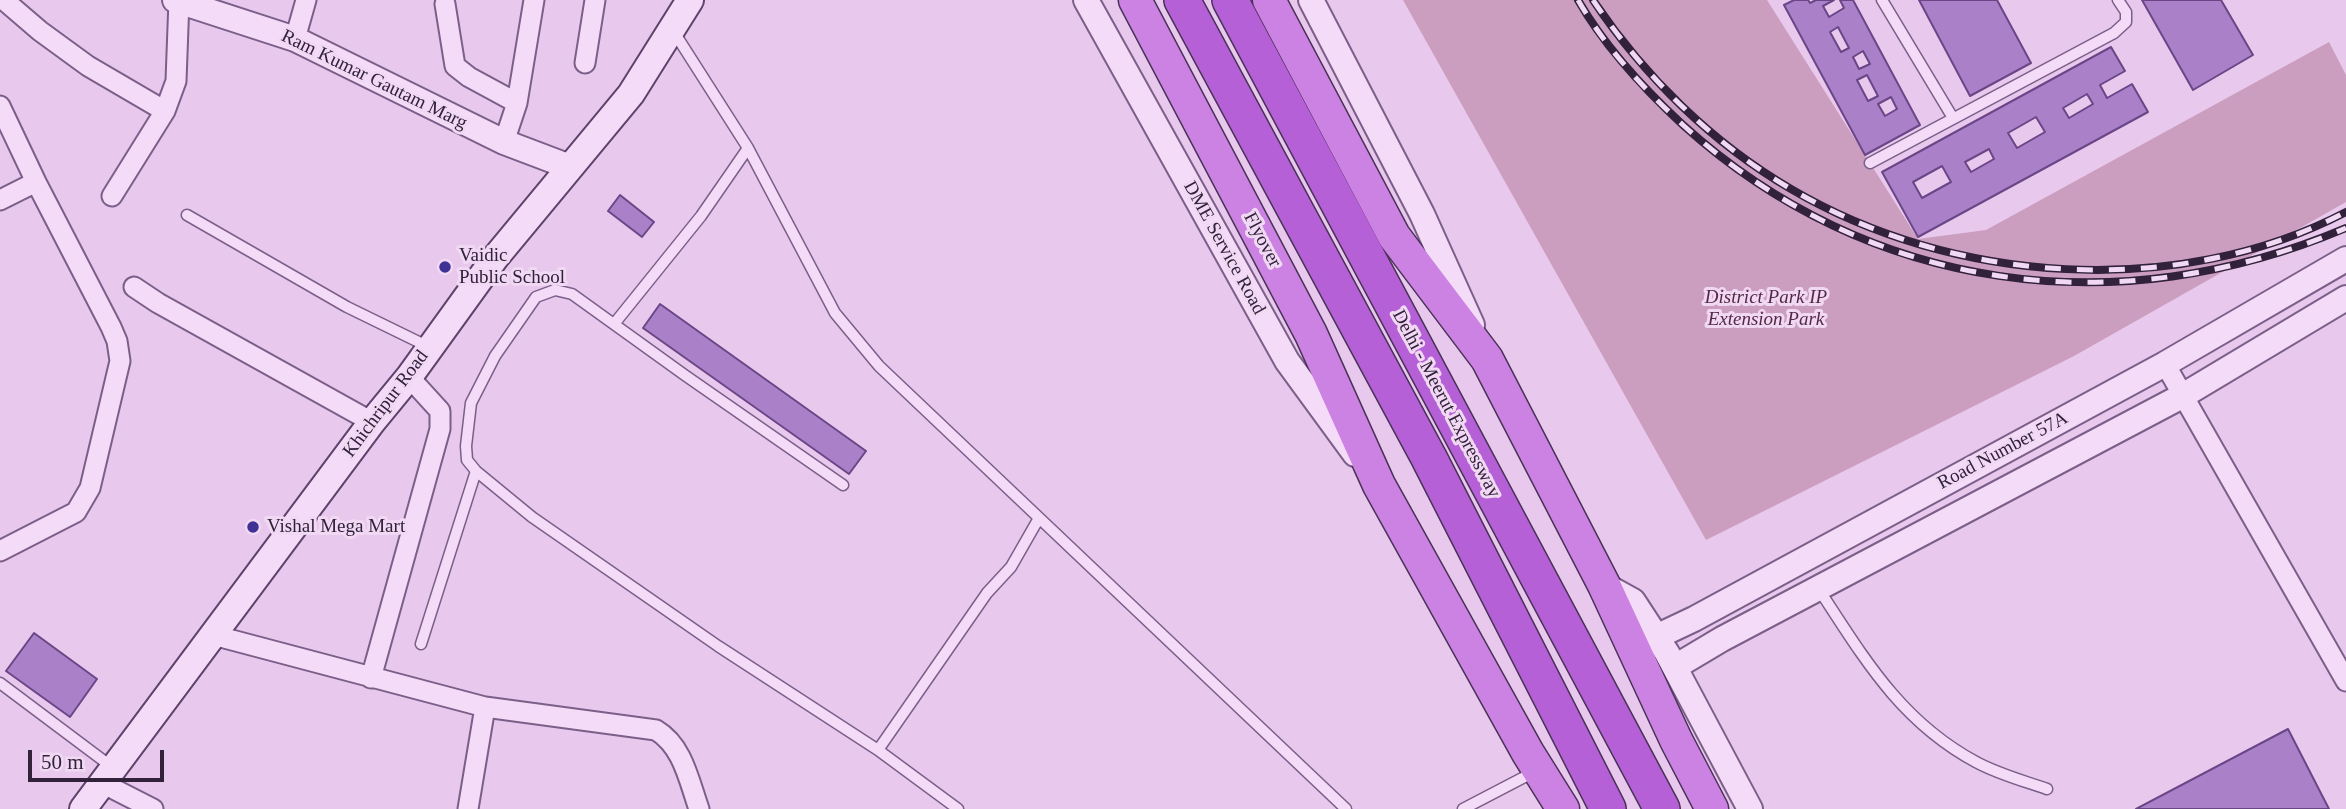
<!DOCTYPE html>
<html>
<head>
<meta charset="utf-8">
<style>
	body { margin:0 }
	#map { position:relative; width:2346px; height:809px; overflow:hidden; background:#e8c9ed; font-family:"Times New Roman",serif }
	canvas { display:block }
	.scale { position:absolute; left:28px; top:750px; width:136px; height:32px; box-sizing:border-box; border:4px solid #31213a; border-top:0; padding-left:9px; font-size:21px; line-height:24px; white-space:nowrap; color:#31213a; -webkit-text-stroke:5px #f1d9f4; paint-order:stroke }
</style>
</head>
<body>
<div id="map">
<canvas width="2346" height="809"></canvas>
<div class="scale">50 m</div>
</div>
<script>
const c = document.querySelector('canvas').getContext('2d');
c.lineJoin = 'round';
function fill(path, color) { c.fillStyle = color; c.fill(path, 'evenodd'); }
function stroke(path, color, width, dash) { c.strokeStyle = color; c.lineWidth = width; c.lineCap = dash ? 'butt' : 'round'; c.setLineDash(dash || []); c.stroke(path); }
function drawText(font, color, halo, rows, align = 'center') {
  c.font = font + ' "Times New Roman",serif'; c.lineWidth = 6; c.setLineDash([]); c.textBaseline = 'middle'; c.strokeStyle = halo; c.fillStyle = color; for (const [text, x, y, turn = 0] of rows) {
    c.save(); c.translate(x, y); c.rotate((+turn || 0) * Math.PI / 180); c.textAlign = isNaN(turn) ? turn : align; if (halo) c.strokeText(text, 0, 0); c.fillText(text, 0, 0); c.restore();
  }
}
fill(new Path2D(`
	M1403 0H1767L1918 239 1986 230 2329 42 2346 75V202L2074 356 1706 540Z`), '#cb9dbe');
const building = new Path2D(`
	M1794 0H1808L1810 3 1816 0H1834L1823 6 1829 17 1844 8 1840 0H1853L1920 125 1865 155 1784 5ZM1838 27 1849 48 1841 52 1830 32ZM1863 51 1870 64 1859 69 1853 57ZM1867 75 1878 96 1868 101 1857 80ZM1891 97 1897 109 1885 116 1878 104Z
	M1919 0H1997L2031 63 1970 96Z
	M2142 0H2221L2253 55 2193 90Z
	M2111 47 2125 71 2100 85 2107 98 2132 84 2148 112 1918 237 1882 172ZM2087 94 2093 104 2069 118 2063 108ZM2036 117 2045 132 2017 148 2008 133ZM1989 149 1994 159 1971 172 1965 162ZM1942 166 1951 182 1922 198 1913 182Z
	M620 195 654 222 642 237 608 211Z
	M660 304 866 451 849 474 643 328Z
	M34 633 97 679 70 717 6 671Z
	M2288 729 2329 809H2136Z`);
fill(building, '#aa81c9');
stroke(building, '#6a4687', 2);
const service = new Path2D(`
	M1882 0 1953 118
	M674 32 748 148 835 313 879 366 1346 809
	M1870 163 2114 33 2126 22V12L2118 0
	M187 215 347 307 429 347
	M614 324 701 216 748 148
	M843 485 686 376 572 294 555 290 536 297 495 356 471 403 466 446 467 460 476 471 532 517 718 646 878 750 958 809
	M1818 588C1864 658 1900 721 1976 762 1998 774 2024 781 2047 789
	M421 644 476 471
	M0 683 112 767
	M878 750 987 593 1011 567 1039 518
	M1463 809 1534 772`);
const minor = new Path2D(`
	M5 1 40 31 88 66 165 111
	M445 4 455 66 469 77 517 103
	M295 39 306 0
	M585 63 595 0
	M0 106 36 182 111 327 117 341 120 361 90 488 76 512 0 551
	M504 142 517 103 534 0
	M112 196 165 111 176 81 179 0
	M0 200 36 182
	M134 287 158 303 372 422
	M2165 364 2346 681
	M213 635 485 707 656 730C683 746 689 781 699 809
	M371 678 440 429V411L409 377
	M102 783 153 809
	M468 809 485 707`);
const tertiary = new Path2D(`
	M175 0 295 39 504 142 570 167
	M1086 0 1287 361 1355 454
	M1311 0 1422 214 1472 325
	M1604 585 1633 601 1667 653 1750 809
	M1656 637 1694 619 2165 364 2346 259
	M1675 667 1722 639 2184 395 2346 298`);
const secondary = new Path2D(`
	M83 809 372 422 409 377 495 258 631 94 690 0`);
const trunk = new Path2D(`
	M1135 0 1311 334 1379 485 1528 753 1563 809
	M1269 0 1394 236 1487 359 1604 585 1676 740 1712 809`);
const motorway = new Path2D(`
	M1182 0 1429 458 1608 809
	M1230 0 1662 809`);
stroke(service, '#7b5f89', 13);
stroke(minor, '#7b5f89', 23);
stroke(tertiary, '#7b5f89', 28);
stroke(secondary, '#5d426b', 30);
stroke(trunk, '#493257', 35);
stroke(motorway, '#493257', 38);
stroke(service, '#f4dcf8', 10);
stroke(minor, '#f4dcf8', 19);
stroke(tertiary, '#f4dcf8', 24);
stroke(secondary, '#f4dcf8', 26);
stroke(trunk, '#cc82e2', 32);
stroke(motorway, '#b560d6', 35);
const rail = new Path2D(`
	M1578 0C1605 47 1643 88 1683 125 1869 293 2118 325 2346 228
	M1593 0C1644 76 1712 143 1791 189 1952 284 2178 300 2346 212`);
stroke(rail, '#31213a', 8);
stroke(rail, '#f1d9f4', 5, [16]);
for (const [x, y, r, color] of [
	[445,267,7,"#403195"],
	[253,527,7,"#403195"]
]) { const dot = new Path2D(); dot.arc(x, y, r, 0, 2 * Math.PI); c.fillStyle = color; c.fill(dot); stroke(dot, '#f1d9f4', 2.5); }
drawText('19px', '#31213a', '#f1d9f4', [
	["Ram Kumar Gautam Marg",374,80,26],
	["Flyover",1262,240,62],
	["DME Service Road",1224,248,61],
	["Khichripur Road",386,404,-53],
	["Delhi - Meerut Expressway",1446,404,62],
	["Road Number 57A",2003,451,-28]
]);
drawText('19px', '#31213a', '#f1d9f4', [
	["Vaidic",459,256],
	["Public School",459,278],
	["Vishal Mega Mart",267,527]
], 'left');
drawText('italic 19px', '#552943', '#f1d9f4', [
	["District Park IP",1766,298],
	["Extension Park",1766,320]
]);
</script>
</body>
</html>
